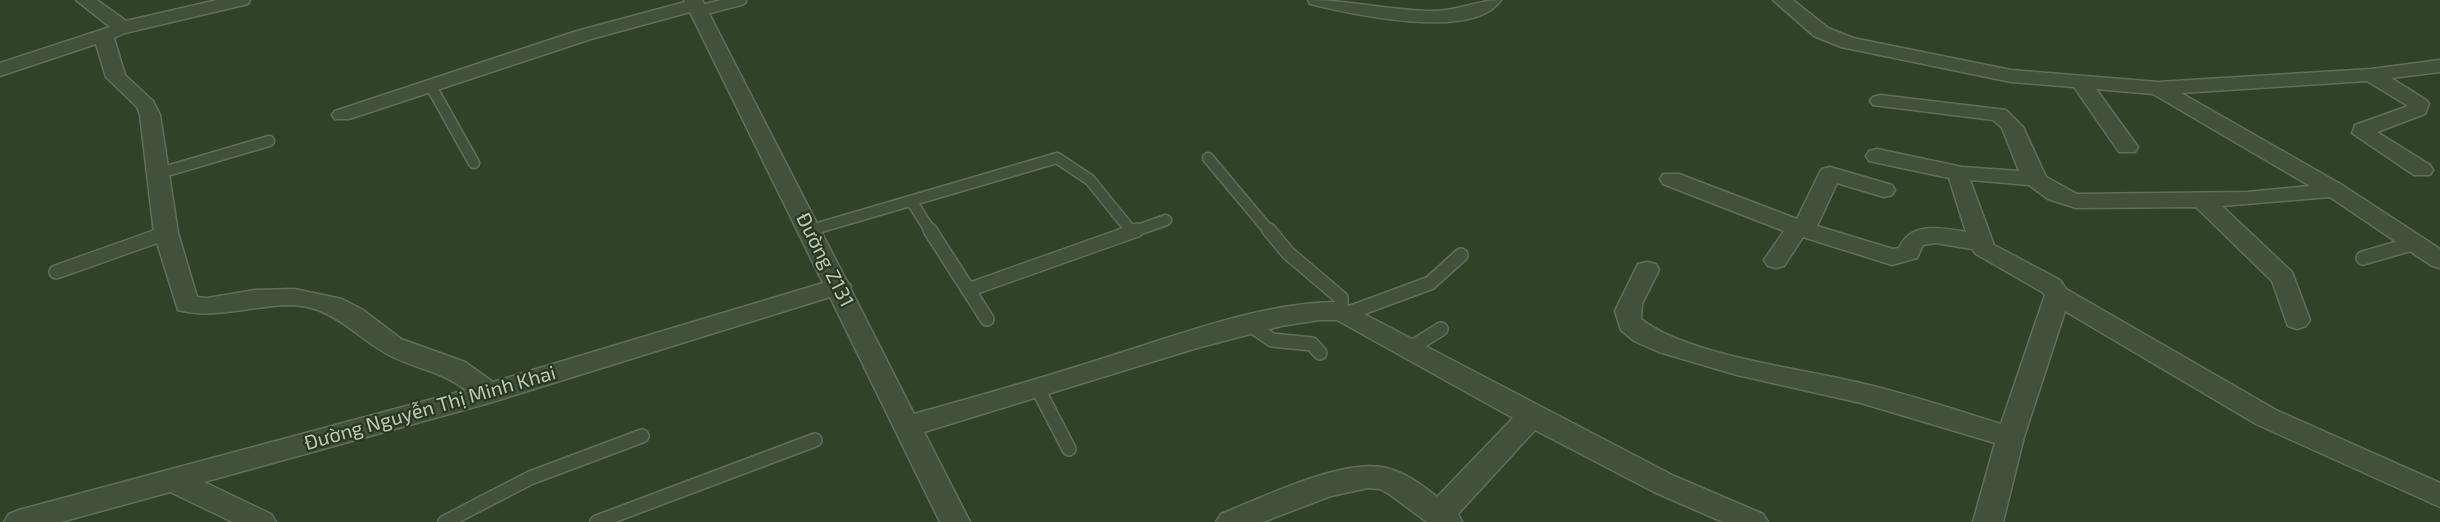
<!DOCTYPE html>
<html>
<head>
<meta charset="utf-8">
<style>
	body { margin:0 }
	canvas { display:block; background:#304228 }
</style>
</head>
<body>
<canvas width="2440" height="522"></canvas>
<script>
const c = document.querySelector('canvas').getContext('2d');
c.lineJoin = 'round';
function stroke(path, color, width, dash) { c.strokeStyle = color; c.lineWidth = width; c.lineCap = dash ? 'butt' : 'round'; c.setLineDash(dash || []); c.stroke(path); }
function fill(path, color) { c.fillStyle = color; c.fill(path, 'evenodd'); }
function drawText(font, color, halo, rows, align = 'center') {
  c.font = font + ' "Exo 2",sans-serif'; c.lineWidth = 4.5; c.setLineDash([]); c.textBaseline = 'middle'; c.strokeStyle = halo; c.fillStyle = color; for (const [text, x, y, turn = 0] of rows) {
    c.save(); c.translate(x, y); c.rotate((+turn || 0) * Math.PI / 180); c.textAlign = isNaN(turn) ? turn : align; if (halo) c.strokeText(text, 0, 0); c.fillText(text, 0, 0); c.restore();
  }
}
const laneFar1 = new Path2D(`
	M698 11 741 0
	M432 88 474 163
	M1208 158 1270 232
	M160 173 269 141
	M912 202 931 232
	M811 230 1057 158 1090 180 1132 232
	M1132 232 1166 220`);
const lane = new Path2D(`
	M930 230 987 319
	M1269 230 1288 253 1341 298V311
	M2363 258 2415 243
	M56 272 166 233
	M968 290 1137 230
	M1346 314 1430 283 1461 255
	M1250 325 1272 340 1312 344 1320 353
	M1409 349 1441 329
	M1038 389 1069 449
	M445 522 530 478 642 436
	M597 522 815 440`);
const street = new Path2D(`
	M76 0H97L126 21 217 0H250L248 4 125 33 114 38 125 75 153 101 160 115 178 233 197 297 207 298 255 290 294 289 342 299 363 310 401 339 465 362 493 382 823 283 690 12 591 39 349 119H335L332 115 335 111 577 31 685 2 684 0H702L846 280 851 286 850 288 914 414C983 395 1052 375 1120 353 1190 331 1266 302 1341 302L1674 476 1763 514 1768 522H1723L1654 492 1535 430 1458 514 1462 522H1427L1389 494 1380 489 1368 488 1331 496 1263 522H1216L1221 514C1261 498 1339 460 1381 467 1402 470 1421 484 1437 497L1513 418 1337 320H1319L1281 326 1197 348 924 432 970 522H940L830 297 489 403 204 482 271 514 276 522H233L170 492 61 522H4L9 514 19 510 466 390C439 370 419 370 391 356 356 338 334 306 291 305 253 305 215 320 178 310L154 233 140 115 137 107 106 77 96 44 0 76V63L110 27Z
	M1308 0C1350 0 1391 11 1433 11 1458 11 1477 0 1501 0 1473 42 1352 14 1310 4Z
	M1773 0H1793L1828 28 1853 38 2011 70 2158 82 2371 69 2440 60V72L2391 78 2426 100 2429 104 2425 114 2377 132 2430 165 2433 170 2430 175H2414L2352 133 2355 125 2408 106 2367 81 2181 93 2342 185 2440 249V268L2432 266 2330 197 2222 206 2292 272 2310 320 2306 326 2297 329 2288 326 2272 281 2196 207 2076 208 2048 199 2029 185 1970 180 1994 245 2060 280 2066 289 2276 410 2440 483V507L2256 424 2065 311 2024 437 2003 522H1973L1995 443 1861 403 1737 375 1659 352 1634 341 1621 330 1615 311 1638 264 1647 262 1656 264 1659 270 1642 304 1641 319C1686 355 1798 368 1856 382 1905 393 1953 409 2001 424L2045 295 2042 292 1976 254 1972 249 1936 243 1923 245 1917 258 1892 265 1803 237 1784 266 1776 268 1768 266 1764 260 1784 231 1663 184 1660 179 1663 174H1679L1797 219 1819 174 1822 169 1830 167 1892 185 1895 190 1892 195 1884 197 1837 183 1817 226 1893 249 1899 248C1911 221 1942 228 1966 232L1949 178 1869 161 1866 156 1869 151 1877 149 1962 167 2019 171 2002 128 1993 120 1873 105 1870 101 1873 97 1880 95 2006 110 2023 127 2046 177 2077 194 2247 192 2310 186 2153 94 2096 89 2138 147 2135 152H2119L2074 87 2011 82 1841 47 1814 36Z`);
stroke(laneFar1, '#606f5a', 13);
stroke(lane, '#606f5a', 16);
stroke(street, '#606f5a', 3);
stroke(laneFar1, '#42513c', 10);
stroke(lane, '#42513c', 13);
fill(street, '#42513c');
drawText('20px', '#becbb9', '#273721', [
	["Đường Z131",825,260,63],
	["Đường Nguyễn Thị Minh Khai",430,408,-16]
]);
</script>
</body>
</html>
